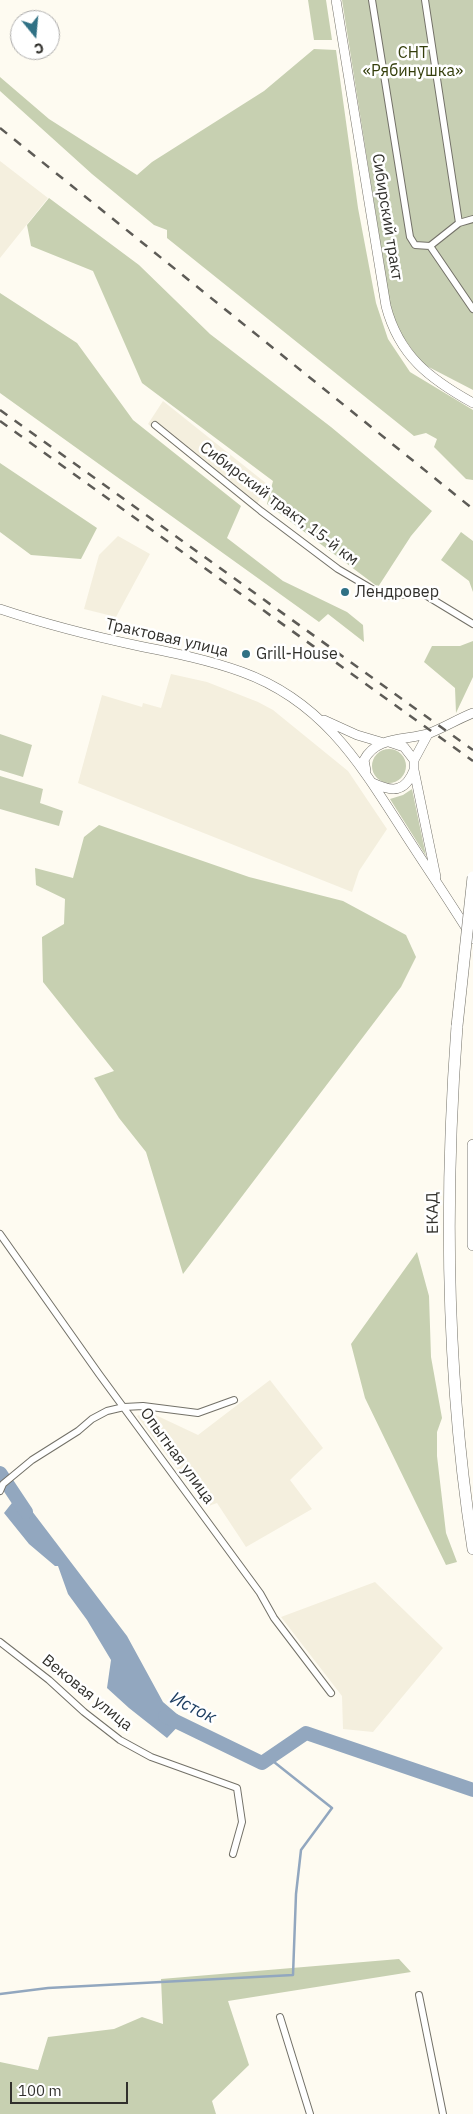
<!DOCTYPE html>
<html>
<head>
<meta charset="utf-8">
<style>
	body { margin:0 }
	#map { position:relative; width:473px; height:2114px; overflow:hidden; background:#fefbf1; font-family:"IBM Plex Sans",sans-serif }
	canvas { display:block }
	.north { position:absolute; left:10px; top:10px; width:50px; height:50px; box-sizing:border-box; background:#fff; border:1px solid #adacab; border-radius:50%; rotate:163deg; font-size:14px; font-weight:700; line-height:20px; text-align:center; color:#31302c }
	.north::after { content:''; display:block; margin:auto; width:18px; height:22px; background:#307185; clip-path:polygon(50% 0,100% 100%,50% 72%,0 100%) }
	.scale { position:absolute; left:10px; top:2082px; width:118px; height:22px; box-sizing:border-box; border:2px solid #31302c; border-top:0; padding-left:6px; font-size:15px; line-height:18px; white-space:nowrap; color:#31302c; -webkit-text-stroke:4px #fff; paint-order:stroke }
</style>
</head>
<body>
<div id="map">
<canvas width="473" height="2114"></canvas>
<div class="north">С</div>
<div class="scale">100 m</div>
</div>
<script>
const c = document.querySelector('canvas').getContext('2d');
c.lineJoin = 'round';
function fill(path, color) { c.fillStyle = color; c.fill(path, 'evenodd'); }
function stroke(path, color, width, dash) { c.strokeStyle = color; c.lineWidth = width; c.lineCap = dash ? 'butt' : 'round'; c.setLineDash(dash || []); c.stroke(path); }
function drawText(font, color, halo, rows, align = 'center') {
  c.font = font + ' "IBM Plex Sans",sans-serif'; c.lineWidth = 5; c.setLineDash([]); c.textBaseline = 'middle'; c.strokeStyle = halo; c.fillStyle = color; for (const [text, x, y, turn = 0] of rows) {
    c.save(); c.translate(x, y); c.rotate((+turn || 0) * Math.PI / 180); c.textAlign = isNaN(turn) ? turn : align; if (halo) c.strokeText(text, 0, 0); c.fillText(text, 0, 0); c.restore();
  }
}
fill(new Path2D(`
	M0 161 48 198 0 258Z
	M163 401 267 484 254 511 148 424Z
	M118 536 150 554 116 617 84 609 99 555Z
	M171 674 207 682 258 702 273 710 348 771 387 829 359 871 352 892 78 783 102 695 142 707 143 703 161 708Z
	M270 1380 323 1448 290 1480 312 1509 246 1547 217 1503 206 1507 137 1416 147 1411 198 1435Z
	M375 1582 443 1648 373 1732 343 1729 342 1696 281 1617Z`), '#f4efde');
fill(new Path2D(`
	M342 0H473V390L421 363 402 335 391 311Z
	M0 734 32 745 23 777 0 770Z
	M372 766a17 17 0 1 1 34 0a17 17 0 1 1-34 0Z
	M0 776 43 789 40 803 63 811 59 826 0 809Z
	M412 789 426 856 390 799 403 795Z`), '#c7cfb3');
fill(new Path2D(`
	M308 0H326L332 40H314Z
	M314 49 336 50 358 208 376 303 388 339 410 372 473 410V480L466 479 434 447 437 439 426 433 414 436 167 238V230L154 225 92 174 0 91V77L49 119 137 175 152 162 264 91Z
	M49 198 139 265 210 334 331 427 432 511 411 536 378 587 267 504 273 481 142 383 93 271 31 246 27 225Z
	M0 293 77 343 133 420 241 506 227 538 283 581 347 612 363 625 364 642 328 614 319 622 0 393Z
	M0 463 97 528 81 559 31 555 0 532Z
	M461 532 473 541V592L469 581 441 560Z
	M473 641V677L456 713 455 688 424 662 432 646H460Z
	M99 825 249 877 343 901 406 935 416 957 401 987 183 1274 146 1152 119 1118 94 1078 114 1071 43 982 42 937 64 924 65 899 36 885 35 868 73 878 84 837Z
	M417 1252 429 1296 431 1357 442 1418 437 1432V1456L446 1533 457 1562 446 1565 365 1398 351 1344Z
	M399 1959 411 1972 228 2001 249 2065 212 2101 216 2114H0V2062L38 2070 48 2037 114 2029 142 2017 163 2024 161 1979Z`), '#c7d0b1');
fill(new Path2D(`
	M19 1494 127 1636 163 1702 184 1720 167 1738 129 1708 107 1688 111 1660 87 1620 68 1594 58 1566H55L29 1544 4 1513Z`), '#92a7bf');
stroke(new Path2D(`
	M0 1994 48 1988 293 1975 296 1894 301 1850 332 1808 269 1758`), '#92a7bf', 2.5);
stroke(new Path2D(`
	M0 1473 26 1512
	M165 1716 262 1763 306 1733 473 1790`), '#92a7bf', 14);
const minor = new Path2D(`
	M372 0 410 237 415 245 430 246 459 223 473 219
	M425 0 459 223
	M430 246 473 309
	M155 425 261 511 338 569 384 596 422 593 473 624
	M0 1234 99 1374 260 1593 274 1618 331 1693
	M0 1491 3 1484 32 1460 78 1431 92 1419 107 1411 124 1407 143 1406 198 1413 234 1400
	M0 1642 49 1680 84 1712 120 1740 151 1757 237 1788 242 1822 233 1854
	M419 1995 443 2114
	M280 2017 310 2114`);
const secondary = new Path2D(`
	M336 0 386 306C399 356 430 379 473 403
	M0 609C45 624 92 636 139 646 174 653 209 660 242 672 325 702 362 767 407 837 429 871 452 905 473 939
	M324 720 357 735 384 743
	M428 734 414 760V770L436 877
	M389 742 404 747 414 760
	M366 771 364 760C377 735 407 741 430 733 445 727 458 719 473 713
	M373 783C392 792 405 793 414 770`);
const trunk = new Path2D(`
	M457 1026C444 1200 446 1376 473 1549
	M473 1145V1245`);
stroke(minor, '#737168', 8);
stroke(secondary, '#737168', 10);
stroke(trunk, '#737168', 12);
stroke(minor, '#fff', 6);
stroke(secondary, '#fff', 9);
stroke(trunk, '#fff', 11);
stroke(new Path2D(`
	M0 128 473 509
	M0 410 473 750
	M0 421 473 761`), '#5d5b56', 2.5, [9, 9]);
const trunkBridge = new Path2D(`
	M457 1026 473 877`);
stroke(trunkBridge, '#737168', 12, []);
stroke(trunkBridge, '#fff', 11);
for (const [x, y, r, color] of [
	[345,592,5,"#307185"],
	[246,654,5,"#307185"]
]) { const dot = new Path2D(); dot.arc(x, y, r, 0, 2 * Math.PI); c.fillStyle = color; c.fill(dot); stroke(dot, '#fff', 2); }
drawText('16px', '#343e0b', '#fff', [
	["СНТ",413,53],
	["«Рябинушка»",413,71]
]);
drawText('16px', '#31302c', '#fff', [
	["Сибирский тракт",387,217,81],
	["Сибирский тракт, 15-й км",279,504,37],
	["Трактовая улица",167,638,13],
	["ЕКАД",433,1213,-91],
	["Опытная улица",177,1456,54],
	["Вековая улица",87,1693,39]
]);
drawText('16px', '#31302c', '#fff', [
	["Лендровер",355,592],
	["Grill-House",256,654]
], 'left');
drawText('italic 18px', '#1e3f62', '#fff', [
	["Исток",193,1708,27]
]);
</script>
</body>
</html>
